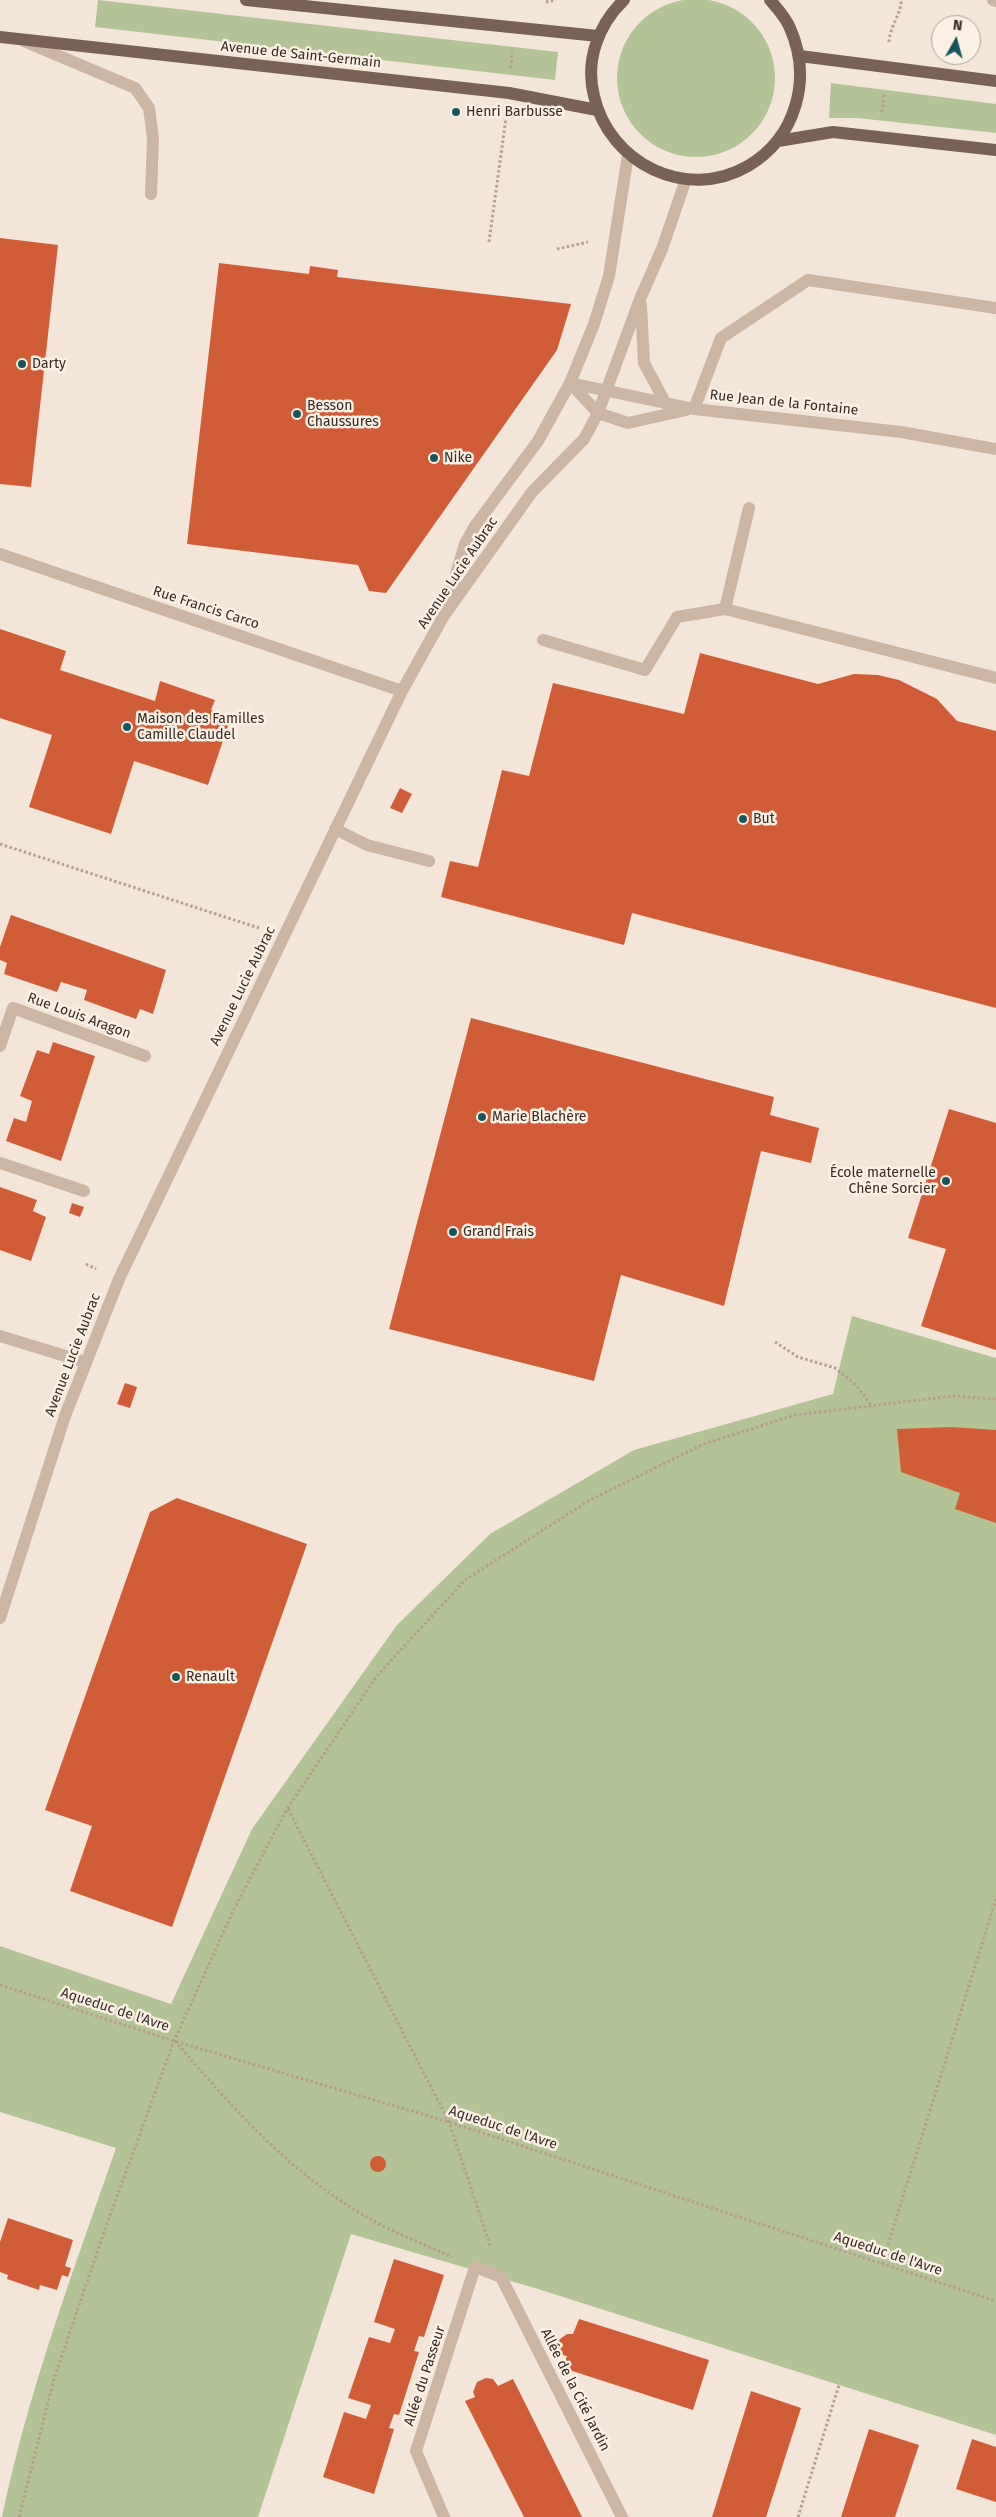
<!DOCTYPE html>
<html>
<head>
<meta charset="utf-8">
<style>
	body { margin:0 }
	#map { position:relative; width:996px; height:2517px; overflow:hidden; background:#f3e6d8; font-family:"Fira Sans",sans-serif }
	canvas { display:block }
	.north { position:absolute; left:931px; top:15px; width:50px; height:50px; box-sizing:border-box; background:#fbf0e4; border:1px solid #aca198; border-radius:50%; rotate:7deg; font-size:14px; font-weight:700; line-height:20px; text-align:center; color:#362b25 }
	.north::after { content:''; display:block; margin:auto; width:18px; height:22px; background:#17575b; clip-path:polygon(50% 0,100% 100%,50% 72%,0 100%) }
</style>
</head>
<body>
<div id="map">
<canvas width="996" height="2517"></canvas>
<div class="north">N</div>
</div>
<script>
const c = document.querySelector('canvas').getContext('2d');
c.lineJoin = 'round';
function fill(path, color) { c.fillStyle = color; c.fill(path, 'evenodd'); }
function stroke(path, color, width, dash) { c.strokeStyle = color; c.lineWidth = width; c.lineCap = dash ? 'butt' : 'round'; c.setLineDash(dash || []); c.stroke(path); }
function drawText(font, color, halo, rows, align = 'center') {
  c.font = font + ' "Fira Sans",sans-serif'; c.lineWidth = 5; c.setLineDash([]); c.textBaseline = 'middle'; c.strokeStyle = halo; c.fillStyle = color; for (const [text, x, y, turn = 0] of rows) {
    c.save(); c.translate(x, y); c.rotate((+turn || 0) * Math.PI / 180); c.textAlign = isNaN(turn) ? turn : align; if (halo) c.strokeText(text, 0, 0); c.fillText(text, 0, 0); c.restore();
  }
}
fill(new Path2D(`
	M617 78a79 79 0 1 1 158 0a79 79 0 1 1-158 0Z
	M98 0 558 52 555 80 95 27Z
	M831 83 996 104V133L857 118H829Z
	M852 1316 996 1358V2435L538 2289 351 2234 258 2517H2C28 2391 74 2269 116 2148L0 2112V1946L171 2004 252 1829 397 1625 490 1534 634 1450 833 1394Z`), '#b4c396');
fill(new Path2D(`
	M0 238 58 245 31 487 0 484Z
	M219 263 309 274 310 266 338 270 337 277 571 304 557 350 386 593 369 591 358 565 187 544Z
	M0 629 66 651 60 670 155 701 160 681 215 700 211 710 231 717 208 785 134 761 111 834 29 807 52 735 0 718Z
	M700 653 818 684 854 674 878 675 899 680 937 699 957 721 996 731V1008L632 913 624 945 441 897 450 861 478 867 502 770 529 776 553 683 684 714Z
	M400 788 412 794 402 813 390 808Z
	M11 915 166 970 153 1014 140 1009 136 1019 84 1000 87 990 61 982 57 992 4 974 7 963 0 960V947Z
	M471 1018 774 1097 770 1115 819 1128 811 1163 761 1151 724 1306 621 1275 594 1381 389 1329Z
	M53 1042 95 1056 61 1161 6 1141 14 1118 26 1122 32 1101 20 1096 37 1050 49 1054Z
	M949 1109 996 1123V1350L921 1326 946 1249 908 1238Z
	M0 1187 37 1200 33 1211 46 1217 31 1261 0 1250Z
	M72 1203 84 1207 80 1217 69 1213Z
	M125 1383 137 1387 130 1408 117 1404Z
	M951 1427 996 1430V1523L955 1509 960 1493 901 1472 897 1429Z
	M177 1498 307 1544 172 1927 70 1891 92 1826 45 1810 150 1512Z
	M370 2164a8 8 0 1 1 16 0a8 8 0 1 1-16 0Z
	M8 2218 73 2240 65 2266 71 2268 68 2277 62 2275 57 2290 40 2285 39 2290 7 2279 8 2275 0 2272V2242Z
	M394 2259 444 2275 424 2337 419 2336 414 2351 419 2352 399 2415 394 2414 389 2428 394 2429 374 2494 323 2477 344 2412 366 2419 371 2405 348 2398 369 2337 390 2343 395 2329 374 2322Z
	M579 2319 709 2360 693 2410 563 2368 567 2356 563 2355 557 2346 560 2339 567 2334H573Z
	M486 2378 493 2379 498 2386 513 2379 582 2517H524L465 2401 475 2397 473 2392 477 2382Z
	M751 2391 801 2408 766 2517H712Z
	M869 2429 919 2445 895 2517H841Z
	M972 2439 996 2447V2502L956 2489Z`), '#d15d38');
stroke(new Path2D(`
	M546 2 556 0
	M889 42C890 26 902 12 901 0
	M511 68 512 52
	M882 112 884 94
	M489 242 506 118
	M557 249 588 242
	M0 844 259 928
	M86 1264 96 1269
	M775 1342 798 1357 835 1368 856 1385 871 1405
	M288 1809 449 2122 490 2245
	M0 1985 174 2041 449 2122 996 2301
	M175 2041C230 2105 287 2170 360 2213 389 2231 422 2243 452 2257
	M882 2264 996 1899
	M19 2517 54 2379 105 2229 174 2041 235 1907 287 1809 376 1677 465 1580 590 1500 704 1444 795 1415 953 1396 996 1399
	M798 2517 839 2385`), '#b89f8d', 3, [2.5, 2.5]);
stroke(new Path2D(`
	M993 0 996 1
	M26 42 135 88 149 108 153 138 151 194
	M694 409 721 338 808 280 996 308
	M725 609 749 508
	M543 640 645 670 677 617 725 609 996 678
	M335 829 367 845 429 861`), '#ccb6a3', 12);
stroke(new Path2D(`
	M641 305 644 363 666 404
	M570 383 694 409 901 432 996 449
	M570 383 598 413 628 423 686 410
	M0 554 402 691
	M446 607 465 544 475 526 538 441 570 383 594 324 609 276 628 155
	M0 1046 13 1008 145 1056
	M0 1163 84 1191
	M0 1336 85 1362
	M0 1618 65 1416 119 1279 402 691 443 617 532 492 584 439 598 413 640 299 662 249 686 179
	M444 2517 416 2451 475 2267 501 2277 622 2517`), '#ccb6a3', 12);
stroke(new Path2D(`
	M246 0 598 36
	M624 0C598 25 585 61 594 96 609 163 686 202 748 166 797 137 812 78 790 28 786 18 777 8 770 0
	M0 37 509 93 597 110
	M800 56 996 81
	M778 141 833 132 996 150`), '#7a6155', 12);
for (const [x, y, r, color] of [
	[456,112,5,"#17575b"],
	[22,364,5,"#17575b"],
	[297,414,5,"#17575b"],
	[434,458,5,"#17575b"],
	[127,727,5,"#17575b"],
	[743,819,5,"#17575b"],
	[482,1117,5,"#17575b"],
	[946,1181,5,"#17575b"],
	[453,1232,5,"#17575b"],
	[176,1677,5,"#17575b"]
]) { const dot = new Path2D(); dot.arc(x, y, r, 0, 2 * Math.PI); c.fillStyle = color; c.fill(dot); stroke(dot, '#fbf0e4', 2); }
drawText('14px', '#362b25', '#fbf0e4', [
	["Avenue de Saint-Germain",301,55,6],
	["Rue Jean de la Fontaine",784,403,6],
	["Avenue Lucie Aubrac",458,573,-56],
	["Rue Francis Carco",206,608,18],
	["Avenue Lucie Aubrac",243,986,-64],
	["Rue Louis Aragon",79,1016,20],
	["Avenue Lucie Aubrac",73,1355,-69],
	["Aqueduc de l'Avre",115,2010,18],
	["Aqueduc de l'Avre",503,2128,18],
	["Aqueduc de l'Avre",888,2254,18],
	["Allée du Passeur",425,2376,-72],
	["Allée de la Cité Jardin",575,2390,63]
]);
drawText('14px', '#362b25', '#fbf0e4', [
	["Henri Barbusse",466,112],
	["Darty",32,364],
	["Besson",307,406],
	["Chaussures",307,422],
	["Nike",444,458],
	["Maison des Familles",137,719],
	["Camille Claudel",137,735],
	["But",753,819],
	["Marie Blachère",492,1117],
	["École maternelle",936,1173,"right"],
	["Chêne Sorcier",936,1189,"right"],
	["Grand Frais",463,1232],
	["Renault",186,1677]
], 'left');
</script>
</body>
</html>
